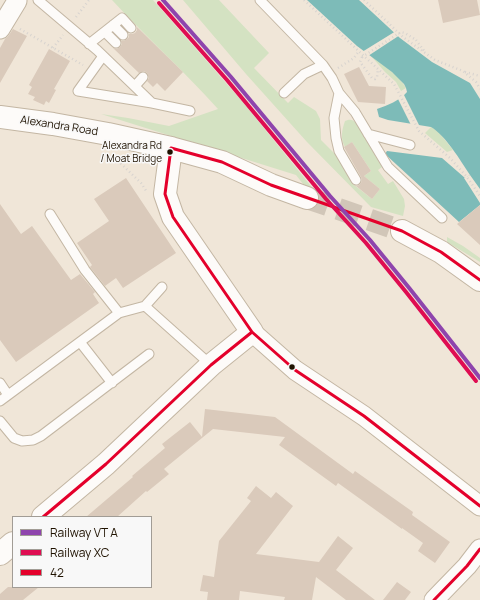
<!DOCTYPE html>
<html>
<head>
<meta charset="utf-8">
<style>
	body { margin:0 }
	#map { position:relative; width:480px; height:600px; overflow:hidden; background:#f0e6d8; font-family:Manrope,sans-serif }
	canvas { display:block }
	.legend { position:absolute; left:12px; top:516px; width:140px; height:72px; box-sizing:border-box; background:#f8f8f8; border:1px solid #a19c95; margin:0; padding:5px 7px; list-style:none; font-size:12px; color:#1f1200 }
	.legend li { display:flex; align-items:center; gap:8px; height:20px }
	.legend b { width:20px; border:1px solid #a19c95 }
</style>
</head>
<body>
<div id="map">
<canvas width="480" height="600"></canvas>
<ul class="legend">
<li><b style="height:5px;background:#8e44ad"></b>Railway VT A</li>
<li><b style="height:5px;background:#df0d52"></b>Railway XC</li>
<li><b style="height:5px;background:#e4002b"></b>42</li>
</ul>
</div>
<script>
const c = document.querySelector('canvas').getContext('2d');
c.lineJoin = 'round';
function fill(path, color) { c.fillStyle = color; c.fill(path, 'evenodd'); }
function stroke(path, color, width, dash) { c.strokeStyle = color; c.lineWidth = width; c.lineCap = dash ? 'butt' : 'round'; c.setLineDash(dash || []); c.stroke(path); }
function drawText(font, color, halo, rows, align = 'center') {
  c.font = font + ' Manrope,sans-serif'; c.lineWidth = 3; c.setLineDash([]); c.textBaseline = 'middle'; c.strokeStyle = halo; c.fillStyle = color; for (const [text, x, y, turn = 0] of rows) {
    c.save(); c.translate(x, y); c.rotate((+turn || 0) * Math.PI / 180); c.textAlign = isNaN(turn) ? turn : align; if (halo) c.strokeText(text, 0, 0); c.fillText(text, 0, 0); c.restore();
  }
}
fill(new Path2D(`
	M112 0H153L241 100 315 191 307 189 296 175 101 114 128 118 169 126 218 109C184 71 146 37 112 0Z
	M183 0H219L269 53 254 68 288 103 294 97 316 111 320 119 321 140 339 158 353 184 372 199 380 189 364 176 371 171 352 142 345 147C340 138 342 130 345 121 350 119 352 119 356 123L382 167 378 170 388 184 393 181 404 199 405 206 403 216 371 207 307 142 246 74Z
	M371 56C383 65 399 75 406 88L401 91 396 82 385 72Z
	M431 127 437 130 453 150 447 152 425 133Z
	M447 237 463 246 480 258V262L447 242Z`), '#d4e2c2');
fill(new Path2D(`
	M307 0H359L400 38 432 62 470 83 480 99V205L459 222 385 154 387 151 442 158 465 178 470 175C460 160 446 136 431 127L388 120 379 117 377 109C388 105 399 101 407 92L406 88 404 84 392 72 357 46Z`), '#7dbbb8');
fill(new Path2D(`
	M396 31 400 35 368 56 362 52Z
	M403 93 420 127 411 125 397 97Z
	M470 175 480 189V203L464 178Z`), '#f0e6d8');
fill(new Path2D(`
	M438 0H477L480 15 443 23Z
	M137 27 183 72 165 91 157 83 153 87 147 81 149 78 147 73 144 71 139 73 113 48 117 49 120 47 122 44 121 41H124L127 39 129 37V34H132L135 33 137 30Z
	M13 29 27 36 0 83V48L5 39 9 35Z
	M49 49 70 61 54 89 56 90 49 103 46 101 44 105 33 100 35 97 28 94 32 87 29 85Z
	M359 67 369 86 386 87 385 104 358 102 344 74Z
	M352 142 371 171 364 176 380 189 372 199 356 186 359 185 361 183 362 180 361 177 344 147Z
	M126 178 176 253 123 288 116 278 105 286 90 267 92 265 77 243 109 221 94 199Z
	M0 204 21 234 32 226 71 280 80 274 95 292 93 294 99 303 16 362 0 340Z
	M480 205V245L457 224Z
	M205 409 275 417 353 474 355 471 413 512 412 515 450 542 435 563 418 551 423 543 402 528V529L338 483 336 486 279 445 285 437 213 429 164 469 169 474 147 492 146 491 117 517H86L133 477 132 476 165 448 162 444 190 422 202 437Z
	M256 486 271 498 276 492 293 506 256 554 319 562 338 536 353 548 336 570 375 600H346L316 577 312 600H284L285 597 240 591 239 600H207L208 592 200 591 203 575 214 577 219 541 251 501 247 498Z
	M397 582 411 592 405 600H383Z
	M8 587H39L23 600H0V594Z`), '#dacabb');
stroke(new Path2D(`
	M307 198 402 231`), '#d1c6b8', 22, [22, 11]);
const lane = new Path2D(`
	M38 0 97 50 152 103 190 111
	M260 0 323 65 332 78 339 93 355 112 388 167 442 218
	M113 25 123 35
	M105 32 116 43
	M89 44 122 18 131 28
	M103 56 78 91 152 103
	M135 86 143 77
	M284 93 304 74 323 65
	M339 93 334 118 336 138 339 151 356 180
	M368 134 410 145
	M50 214 85 270 119 313
	M145 306 162 287
	M80 342 112 383
	M0 383 8 395
	M0 401 119 313 145 306 211 365
	M0 421 14 438 22 441 33 440 41 436 149 354`);
const street = new Path2D(`
	M0 29 17 1
	M252 332 295 370 364 416 480 506
	M434 600 467 566 480 549`);
const secondary = new Path2D(`
	M0 117 53 124 108 134 171 148 222 162 271 185 307 198
	M402 231 441 252 480 280
	M43 517 106 464 211 365 252 332 173 217 165 194 171 148
	M0 554 13 543`);
stroke(lane, '#c3b6a3', 11);
stroke(street, '#c3b6a3', 21);
stroke(secondary, '#c3b6a3', 24);
stroke(new Path2D(`
	M304 0 394 84 419 131 450 158 467 177 480 196
	M364 0 403 37 435 60 463 71 476 82 480 89
	M76 17 89 0
	M20 29 83 65
	M416 40 425 52
	M53 48 63 35
	M362 57 360 62 372 78 375 79 377 77 378 69
	M338 68 354 58 359 51
	M465 72 480 76
	M112 155 141 183 147 192`), '#d7d3cf', 2.5, [1, 3]);
stroke(lane, '#fdfbf9', 9);
stroke(street, '#fdfbf9', 19);
stroke(secondary, '#fdfbf9', 22);
stroke(new Path2D(`
	M362 57 401 32 405 33 416 40`), '#d7d3cf', 2.5, [1, 3]);
stroke(new Path2D(`
	M480 280 441 252 402 231 271 185 222 162 171 148 165 194 173 217 252 332 295 370 364 416 480 506
	M43 517 106 464 211 365 252 332
	M434 600 467 566 480 549`), '#e4002b', 3);
stroke(new Path2D(`
	M163 0 231 77 330 196 370 240 410 289 480 378`), '#8e44ad', 4);
stroke(new Path2D(`
	M159 3 227 80 326 199 366 243 406 292 476 381`), '#df0d52', 4);
for (const [x, y, r, color] of [
	[170,152,3.5,"#1f1200"],
	[292,367,3.5,"#1f1200"]
]) { const dot = new Path2D(); dot.arc(x, y, r, 0, 2 * Math.PI); c.fillStyle = color; c.fill(dot); stroke(dot, '#f8f8f8', 1.5); }
drawText('10px', '#1f1200', '#f8f8f8', [
	["Alexandra Rd",162,146],
	["/ Moat Bridge",162,159]
], 'right');
drawText('11px', '#1f1200', '#f8f8f8', [
	["Alexandra Road",59,126,9]
]);
</script>
</body>
</html>
